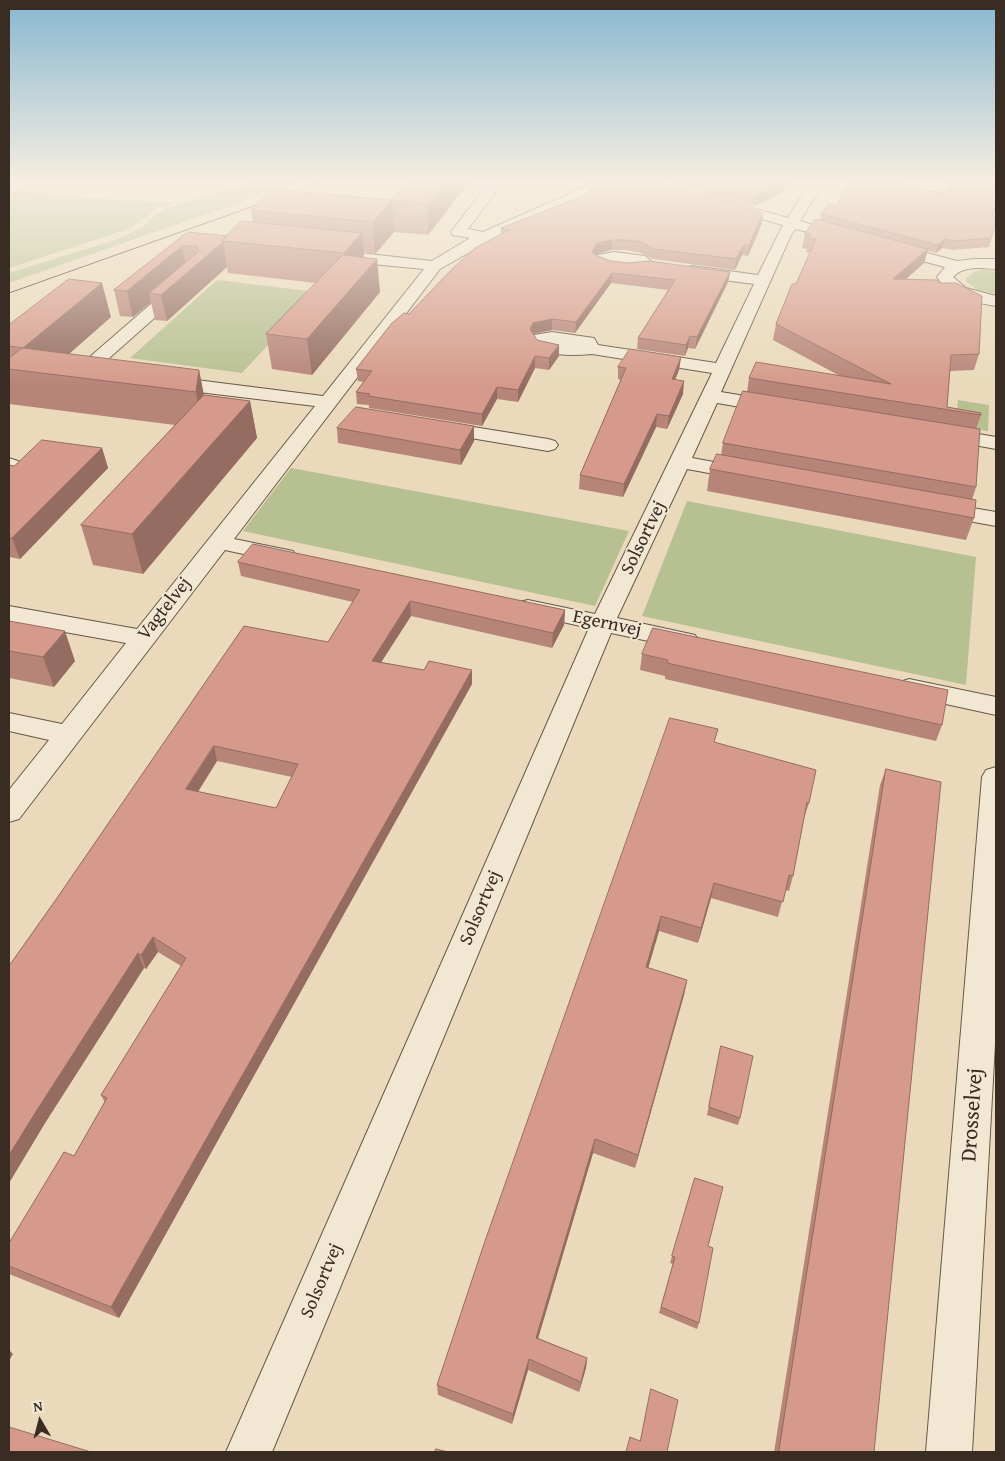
<!DOCTYPE html>
<html>
<head>
<meta charset="utf-8">
<style>
	body { margin:0 }
	#map { position:relative; width:1005px; height:1461px; overflow:hidden; background:#eadabb; font-family:"Gentium Book Plus",serif }
	canvas { display:block }
	.frame { position:absolute; inset:0; border:10px solid #392c23; pointer-events:none }
	.north { position:absolute; left:15px; top:1396px; width:50px; height:50px; -webkit-text-stroke:4px #f1e7d3; paint-order:stroke; rotate:352deg; font-size:14px; font-weight:700; line-height:20px; text-align:center; color:#392c23 }
	.north::after { content:''; display:block; margin:auto; width:18px; height:22px; background:#392c23; clip-path:polygon(50% 0,100% 100%,50% 72%,0 100%) }
</style>
</head>
<body>
<div id="map">
<canvas width="1005" height="1461"></canvas>
<div class="frame"></div>
<div class="north">N</div>
</div>
<script>
const c = document.querySelector('canvas').getContext('2d');
c.lineJoin = 'round';
function fill(path, color) { c.fillStyle = color; c.fill(path, 'evenodd'); }
function stroke(path, color, width, dash) { c.strokeStyle = color; c.lineWidth = width; c.lineCap = dash ? 'butt' : 'round'; c.setLineDash(dash || []); c.stroke(path); }
function drawText(font, color, halo, rows, align = 'center') {
  c.font = font + ' "Gentium Book Plus",serif'; c.lineWidth = 4; c.setLineDash([]); c.textBaseline = 'middle'; c.strokeStyle = halo; c.fillStyle = color; for (const [text, x, y, turn = 0] of rows) {
    c.save(); c.translate(x, y); c.rotate((+turn || 0) * Math.PI / 180); c.textAlign = isNaN(turn) ? turn : align; if (halo) c.strokeText(text, 0, 0); c.fillText(text, 0, 0); c.restore();
  }
}
fill(new Path2D(`
	M255 181H301L9 283V273L115 240 143 227 156 214 168 208Z
	M9 190 86 198 174 203 156 209 131 228 9 268Z
	M982 270H996V294L978 290 967 282 966 278 974 272Z
	M217 280 317 292 242 373 130 358Z
	M958 400 989 405 988 431 956 426Z
	M291 468 629 531 595 606 243 531Z
	M687 501 976 557 966 685 642 616Z`), '#b6c091');
const minor = new Path2D(`
	M490 181H504L468 229 483 232 598 181H617L615 184 503 233 440 269 234 539 293 551 296 556 293 561 285 563 225 550 19 819 9 822V790L49 740 9 731V713L62 724 126 643 9 622V606L137 629 315 406 165 388 158 386 156 382 158 378 165 376 323 396 424 269 341 261 336 259 333 256 336 253 341 251 432 261 470 238 453 235 451 232Z
	M810 181H824L800 221 813 225 815 228 813 231 808 232 795 229 790 237 721 392 775 401 782 403 785 407 782 411 775 413 717 403 692 458 747 468 754 470 757 474 754 478 747 480 687 469 617 618 695 635 699 641 695 647 686 649 611 633 272 1452H226L589 628 519 612 516 607 519 602 528 600 595 614 712 373 592 354C574 356 555 355 538 351L531 339 534 335 552 332 594 338 598 345 716 363 754 284 692 276 686 274 684 271 686 268 692 266 758 275 783 225 722 208 720 205 727 201 788 218Z
	M889 243 957 261 975 259H996V269C981 268 964 265 953 277L966 288 996 296V306C972 302 951 298 937 277L945 267 884 251 881 248 884 245Z
	M614 252 645 256 656 265 653 268 648 270 641 267 639 271 634 273 600 267 593 261 598 255Z
	M181 281 187 283 189 286 187 289 98 368 106 370 109 374 106 378 100 379 77 376 74 372 77 368 175 283Z
	M436 421 548 439 555 441 558 445 555 449 548 451 429 431 426 427 429 423Z
	M943 428 996 437V449L936 438 933 434 936 430Z
	M9 458 18 461 21 465 16 471 9 473Z
	M937 502 996 512V526L929 514 926 509 929 504Z
	M909 679 996 697V715L900 694 896 688 900 682Z
	M996 767V1026L972 1452H926L982 777 986 770Z`);
stroke(minor, '#655849', 2);
fill(minor, '#f1e7d3');
stroke(new Path2D(`
	M284 196 326 181
	M9 293 268 201`), '#392c23', 1);
fill(new Path2D(`
	M470 181 428 235 394 232 392 200Z
	M663 181H788L781 193 754 206Z
	M996 181V209L993 216 996 223 989 247 953 250 942 248 936 253 928 251 924 263 906 279 979 354 974 370 950 371 947 407 981 415 976 429V487L972 500 974 518 966 540 707 491 710 469 721 455 723 443 747 392 749 378 840 376 773 340 776 324 796 284 810 253 806 252 807 249 802 248 805 234 820 220 821 214 836 206 903 187 946 193Z
	M589 188 738 206 762 223 748 256 742 255 735 270 653 259 641 253 626 250H611L597 254 596 255 611 261 730 272 728 282 695 349 688 348 685 356 637 349 638 338 668 290 611 283 575 333 552 330 533 334 537 340 559 356 549 370 535 368 518 402 497 399 482 426 369 408V405L357 404 356 392 364 382 358 381 356 369 409 314 501 234V228L585 195 586 193 589 191Z
	M392 200 394 232 375 254 364 252V257L380 292 312 375 272 369 266 334 316 283 228 273 227 267 167 321 155 320 151 302 133 317 120 316 114 290 188 232 227 236 253 222 251 210Z
	M111 317 69 354 199 370 204 395 250 401 257 438 143 574 93 565 81 525 175 425 9 404V325Z
	M681 357 679 370 675 380 683 394 667 429 656 427 623 497 579 489 580 475 621 380 618 379V367Z
	M474 426V441L461 465 338 443 337 428Z
	M102 448 108 468 20 559 9 557V465L14 466Z
	M238 562 565 610 564 625 552 648 411 616 381 662 424 670H472V684L119 1318 9 1274V1243L74 1156 105 1103 101 1095 181 966 158 952 146 969 144 968 45 1123 9 1183V966L57 898 244 626 328 642 353 602 241 576ZM217 761 292 777 276 808 198 792Z
	M9 621 75 661 54 687 9 678Z
	M642 654 942 725 936 741 665 679V676L640 670Z
	M716 742 809 803 804 818 793 876 789 891 785 890 778 917 711 898 698 943 659 931 648 968 687 980 684 995 635 1168 593 1153 538 1338 587 1358 586 1368 579 1392 528 1370 512 1424 438 1395 437 1385Z
	M886 769 874 1452H774L880 785Z
	M721 1046 740 1118 738 1125 707 1115Z
	M695 1178 708 1246 699 1323 697 1329 659 1313 673 1264 670 1263Z`), '#b78478');
fill(new Path2D(`
	M445 181H470L428 235 427 204Z
	M784 181H788L781 193 754 206 755 196Z
	M392 200 394 232 375 254 373 222Z
	M996 206V209L989 224 992 215Z
	M763 213 762 223 748 256 749 245Z
	M362 233 365 266 347 286 344 253Z
	M945 239 942 248 936 253 938 245Z
	M612 240 611 250 597 254 592 262V252L597 243Z
	M223 242 227 267 167 321 161 295Z
	M744 245 742 255 735 270 736 259Z
	M182 246 187 271 149 293 151 302 133 317 127 291Z
	M928 249 924 263 889 294 893 279Z
	M377 259 380 292 312 375 307 339Z
	M730 272 728 282 695 349 697 337Z
	M612 273 611 283 575 333 576 322Z
	M102 283 111 317 47 373 23 348Z
	M552 319V330L532 334 530 329 533 323Z
	M690 336 688 348 685 356 686 345Z
	M559 345V356L549 370V358Z
	M535 356V368L518 402V390Z
	M681 357 679 370 670 392 672 379Z
	M199 370 206 407 203 429 196 392Z
	M684 381 683 394 667 429 669 416Z
	M497 387V399L482 426V414Z
	M250 401 257 438 143 574 132 534Z
	M657 414 656 427 623 497 624 484Z
	M474 426V441L461 465 460 450Z
	M102 448 108 468 20 559 12 538Z
	M410 601 411 616 373 675 372 661Z
	M565 610 564 625 552 648 553 633Z
	M65 631 75 661 54 687 43 657Z
	M472 670V684L119 1318 111 1307Z
	M214 746 217 761 190 804 186 789Z
	M714 883 711 898 698 943 701 928Z
	M661 916 659 931 644 982 646 967Z
	M153 937 158 952 146 969 141 955Z
	M138 953 144 968 45 1123 9 1183V1155L37 1110Z
	M687 980 684 995 635 1168 638 1155Z
	M595 1139 593 1153 535 1349 536 1338Z
	M9 1350 13 1354 9 1361Z
	M587 1358 586 1368 579 1392 581 1382Z
	M529 1359 528 1370 512 1424 513 1414Z`), '#956c61');
const building = new Path2D(`
	M410 181H445L427 204 392 200Z
	M605 181H653L738 203 735 205 763 213 749 245H744L736 259 654 249 641 242 627 240H612L597 243 592 252 597 256 611 261 628 263 649 261 730 272 697 337 690 336 686 345 638 338 675 280 612 273 576 322 552 319 533 323 530 329 537 340 559 345 549 358 535 356 518 390 497 387 482 414 368 396 370 394 356 392 372 371 356 369 391 324 404 313 409 314 450 271 475 248 509 230 501 228 588 194 586 193 594 189 589 188Z
	M700 181H784L782 183 755 196Z
	M851 181H904L902 187 946 193 951 181H996V206L992 215 996 217V223L991 238 955 241 945 239 938 245 821 214 828 204 836 206Z
	M272 189 392 200 373 222 251 210Z
	M815 219 928 249 893 279 938 280 939 283H956L982 296 979 354 951 355 947 407 981 413V415L749 378 756 362 891 384 776 324 792 284H796L816 239 809 238 810 234H805Z
	M241 221 362 233 344 253 222 241Z
	M188 232 227 236 222 241 223 242 161 295 149 293 199 251 197 246H182L127 291 114 290Z
	M343 255 377 259 307 339 266 334Z
	M69 279 102 283 23 348 9 346V325Z
	M23 348 199 370 196 392 9 369V358Z
	M630 349 681 357 672 379 684 381 669 416 657 414 624 484 580 475 626 368 618 367Z
	M743 391 980 429 976 487 723 443Z
	M204 395 250 401 132 534 81 525Z
	M356 407 474 426 460 450 337 428Z
	M42 440 102 448 12 538H9V465L14 466Z
	M717 454 976 500 974 518 710 469Z
	M253 544 565 610 553 633 410 601 372 661 424 670 429 661 472 670 111 1307 9 1266V1243L64 1152 74 1156 107 1098 101 1095 186 958 153 937 141 955 138 953 37 1110 9 1155V966L57 898 244 626 328 642 360 590 238 562ZM214 746 298 764 276 808 186 789Z
	M9 621 65 631 43 657 9 651Z
	M653 628 948 690 942 725 667 663 668 660 642 654Z
	M670 718 718 729 714 742 816 770 809 803 807 802 793 876 789 875 783 902 714 883 701 928 661 916 646 967 687 980 638 1155 595 1139 536 1338 587 1358 581 1382 529 1359 513 1414 437 1385 485 1241Z
	M886 769 941 782 874 1452H779Z
	M721 1046 753 1056 740 1118 709 1107Z
	M695 1178 723 1187 708 1246 713 1248 699 1323 661 1307 675 1257 672 1256Z
	M651 1389 678 1400 667 1452H626L630 1437 640 1441Z
	M9 1427 91 1452H9Z
	M436 1449 448 1452H435Z`);
fill(building, '#d59a8b');
stroke(building, '#956c61', 1);
const sky = c.createLinearGradient(0, 0, 0, 386);
sky.addColorStop(0, '#88b7d1');
sky.addColorStop(0.47, '#f6eee0');
sky.addColorStop(1, '#f6eee000');
c.fillStyle = sky;
c.fillRect(0, 0, 1005, 386);
drawText('19px', '#392c23', '#f1e7d3', [
	["Solsortvej",644,538,-64],
	["Vagtelvej",165,609,-52],
	["Egernvej",607,624,12],
	["Solsortvej",481,908,-67],
	["Solsortvej",322,1281,-67]
]);
drawText('22px', '#392c23', '#f1e7d3', [
	["Drosselvej",973,1115,-86]
]);
</script>
</body>
</html>
